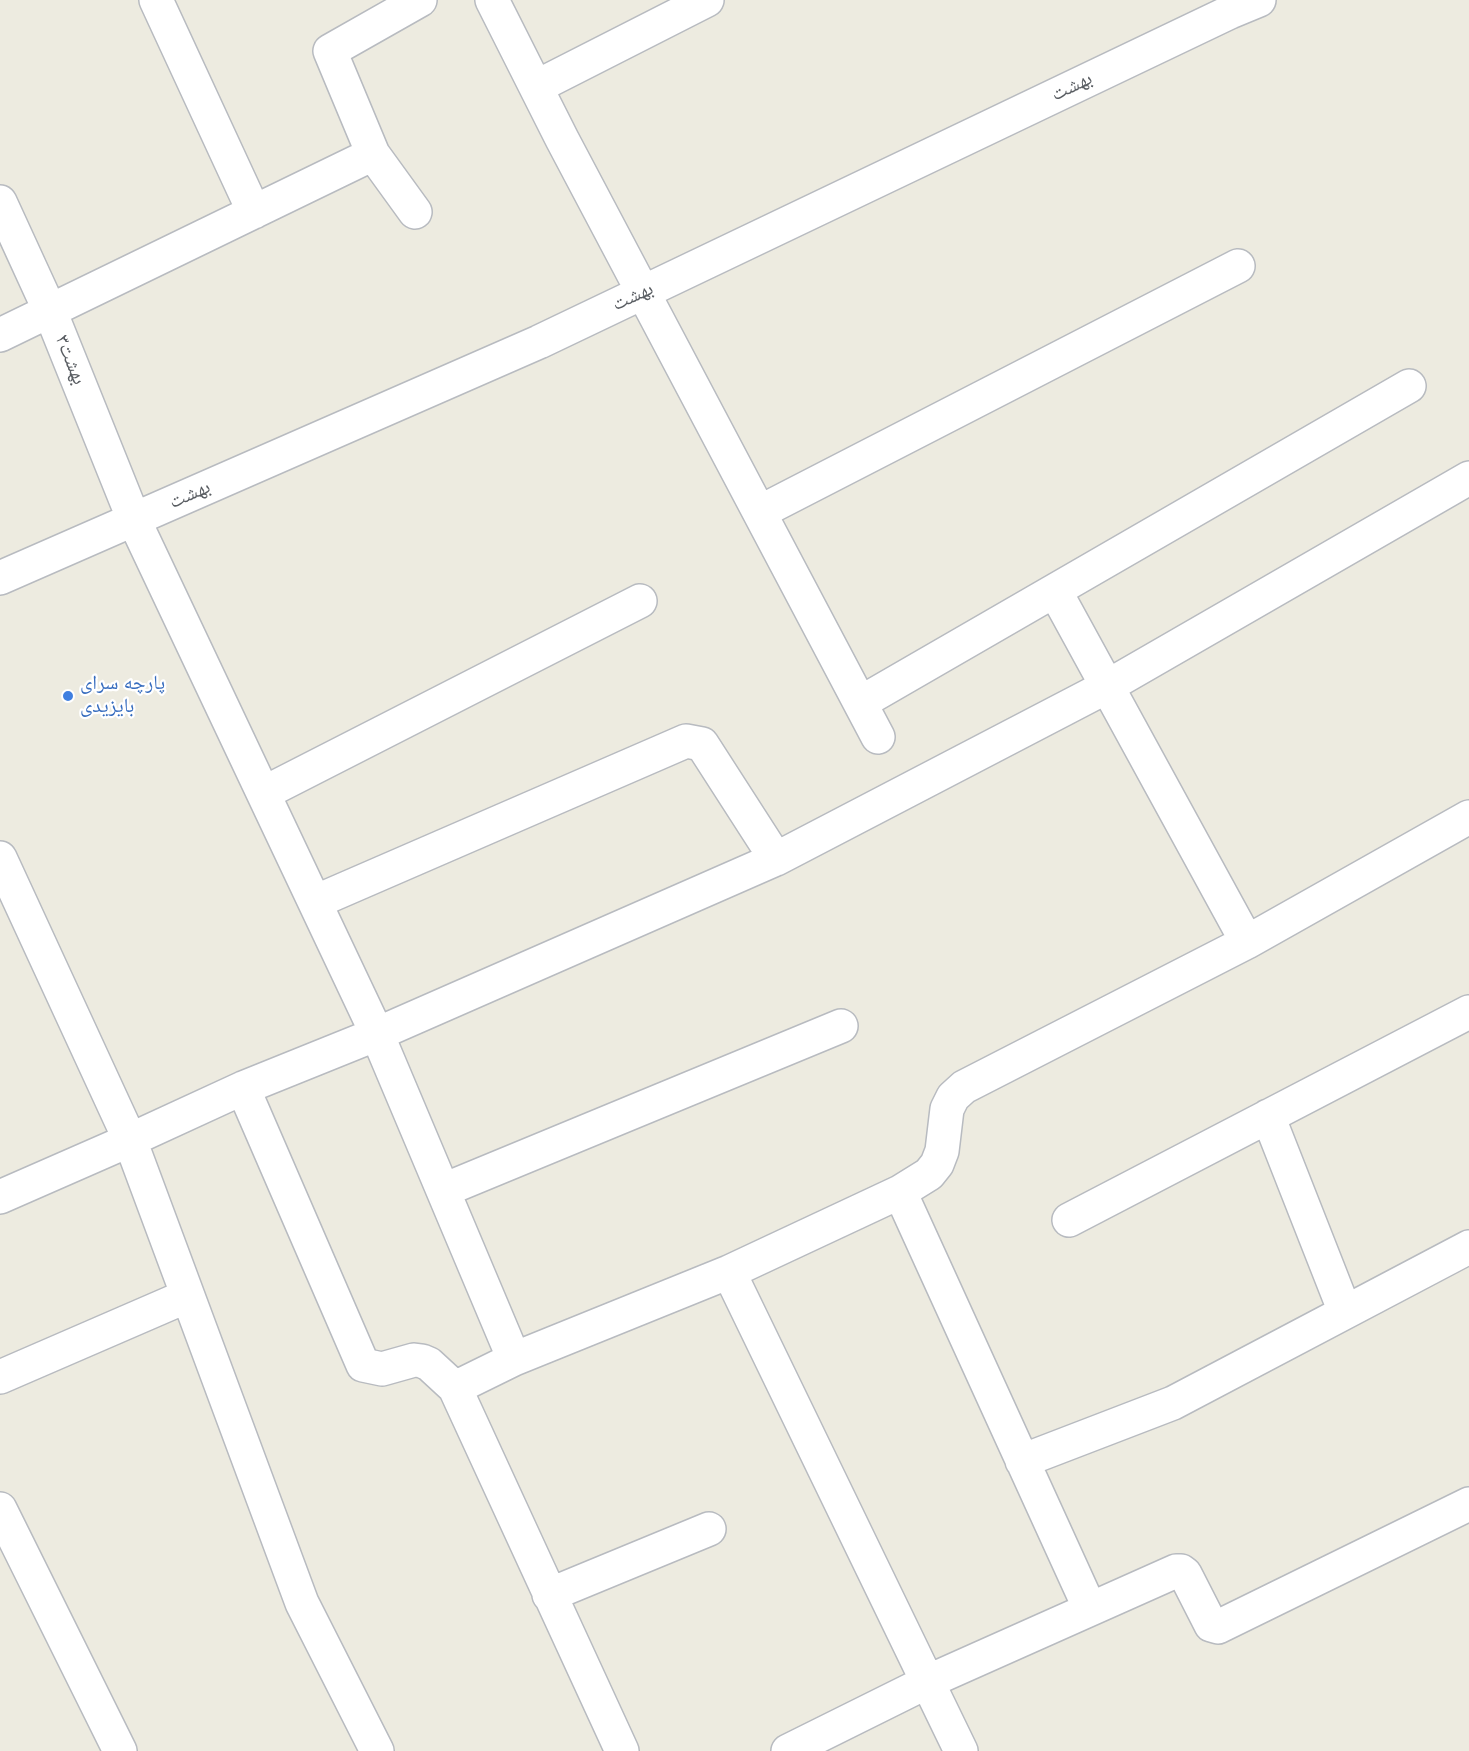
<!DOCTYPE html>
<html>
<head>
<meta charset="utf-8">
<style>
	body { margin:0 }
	canvas { display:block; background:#edebe0 }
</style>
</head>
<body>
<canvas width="1469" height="1751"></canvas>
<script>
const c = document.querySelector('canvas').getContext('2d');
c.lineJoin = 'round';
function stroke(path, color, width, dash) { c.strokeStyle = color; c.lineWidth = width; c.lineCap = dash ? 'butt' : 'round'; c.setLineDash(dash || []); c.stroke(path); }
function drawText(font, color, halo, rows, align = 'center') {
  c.font = font + ' "DM Sans","Noto Naskh Arabic",sans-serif'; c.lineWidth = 4.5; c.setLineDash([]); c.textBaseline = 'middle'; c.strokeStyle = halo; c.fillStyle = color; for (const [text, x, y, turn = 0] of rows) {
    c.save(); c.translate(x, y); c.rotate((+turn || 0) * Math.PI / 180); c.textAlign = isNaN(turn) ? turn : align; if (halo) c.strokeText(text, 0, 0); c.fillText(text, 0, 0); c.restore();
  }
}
const minor = new Path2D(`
	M156 0 254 212
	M492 0 562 139 878 737
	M536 87 707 0
	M0 202 50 311 134 520 377 1034 514 1359
	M415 212 373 154 330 51 420 0
	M0 335 373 154
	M760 512 1238 266
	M0 578 539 342 1230 12 1259 0
	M1055 591 1247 942
	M860 703 1409 386
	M264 793 640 601
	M0 858 130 1140 302 1603 377 1751
	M315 902 686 741 702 744 776 859
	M243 1088 363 1365 382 1369 414 1360 422 1361 429 1364 455 1388 622 1751
	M1268 1116 1345 1312
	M444 1190 841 1026
	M900 1192 1090 1609
	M0 1197 130 1140 243 1088 377 1034 776 859 1108 686 1469 478
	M1069 1220 1469 1012
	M729 1272 961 1751
	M0 1377 187 1296
	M455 1388 514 1359 729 1272 900 1192 929 1174 937 1164 942 1151 947 1109 953 1097 964 1087 1247 942 1469 817
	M1022 1461 1173 1403 1469 1247
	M0 1509 120 1751
	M549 1595 709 1529
	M788 1751 927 1682 1176 1571H1181L1185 1574 1211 1625 1218 1627 1469 1504`);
stroke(minor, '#b8bbc0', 36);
stroke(minor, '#fff', 33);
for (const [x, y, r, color] of [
	[68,696,6,"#3f7fe0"]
]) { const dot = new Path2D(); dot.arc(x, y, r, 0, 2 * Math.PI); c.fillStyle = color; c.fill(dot); stroke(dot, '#fff', 2); }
drawText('20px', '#595d62', '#fff', [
	["بهشت",1072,87,-26],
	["بهشت",633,297,-25],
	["بهشت۳",70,360,68],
	["بهشت",190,495,-24]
]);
drawText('20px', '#366cbe', '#fff', [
	["پارچه سرای",80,684],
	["بایزیدی",80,707]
], 'left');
</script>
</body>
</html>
